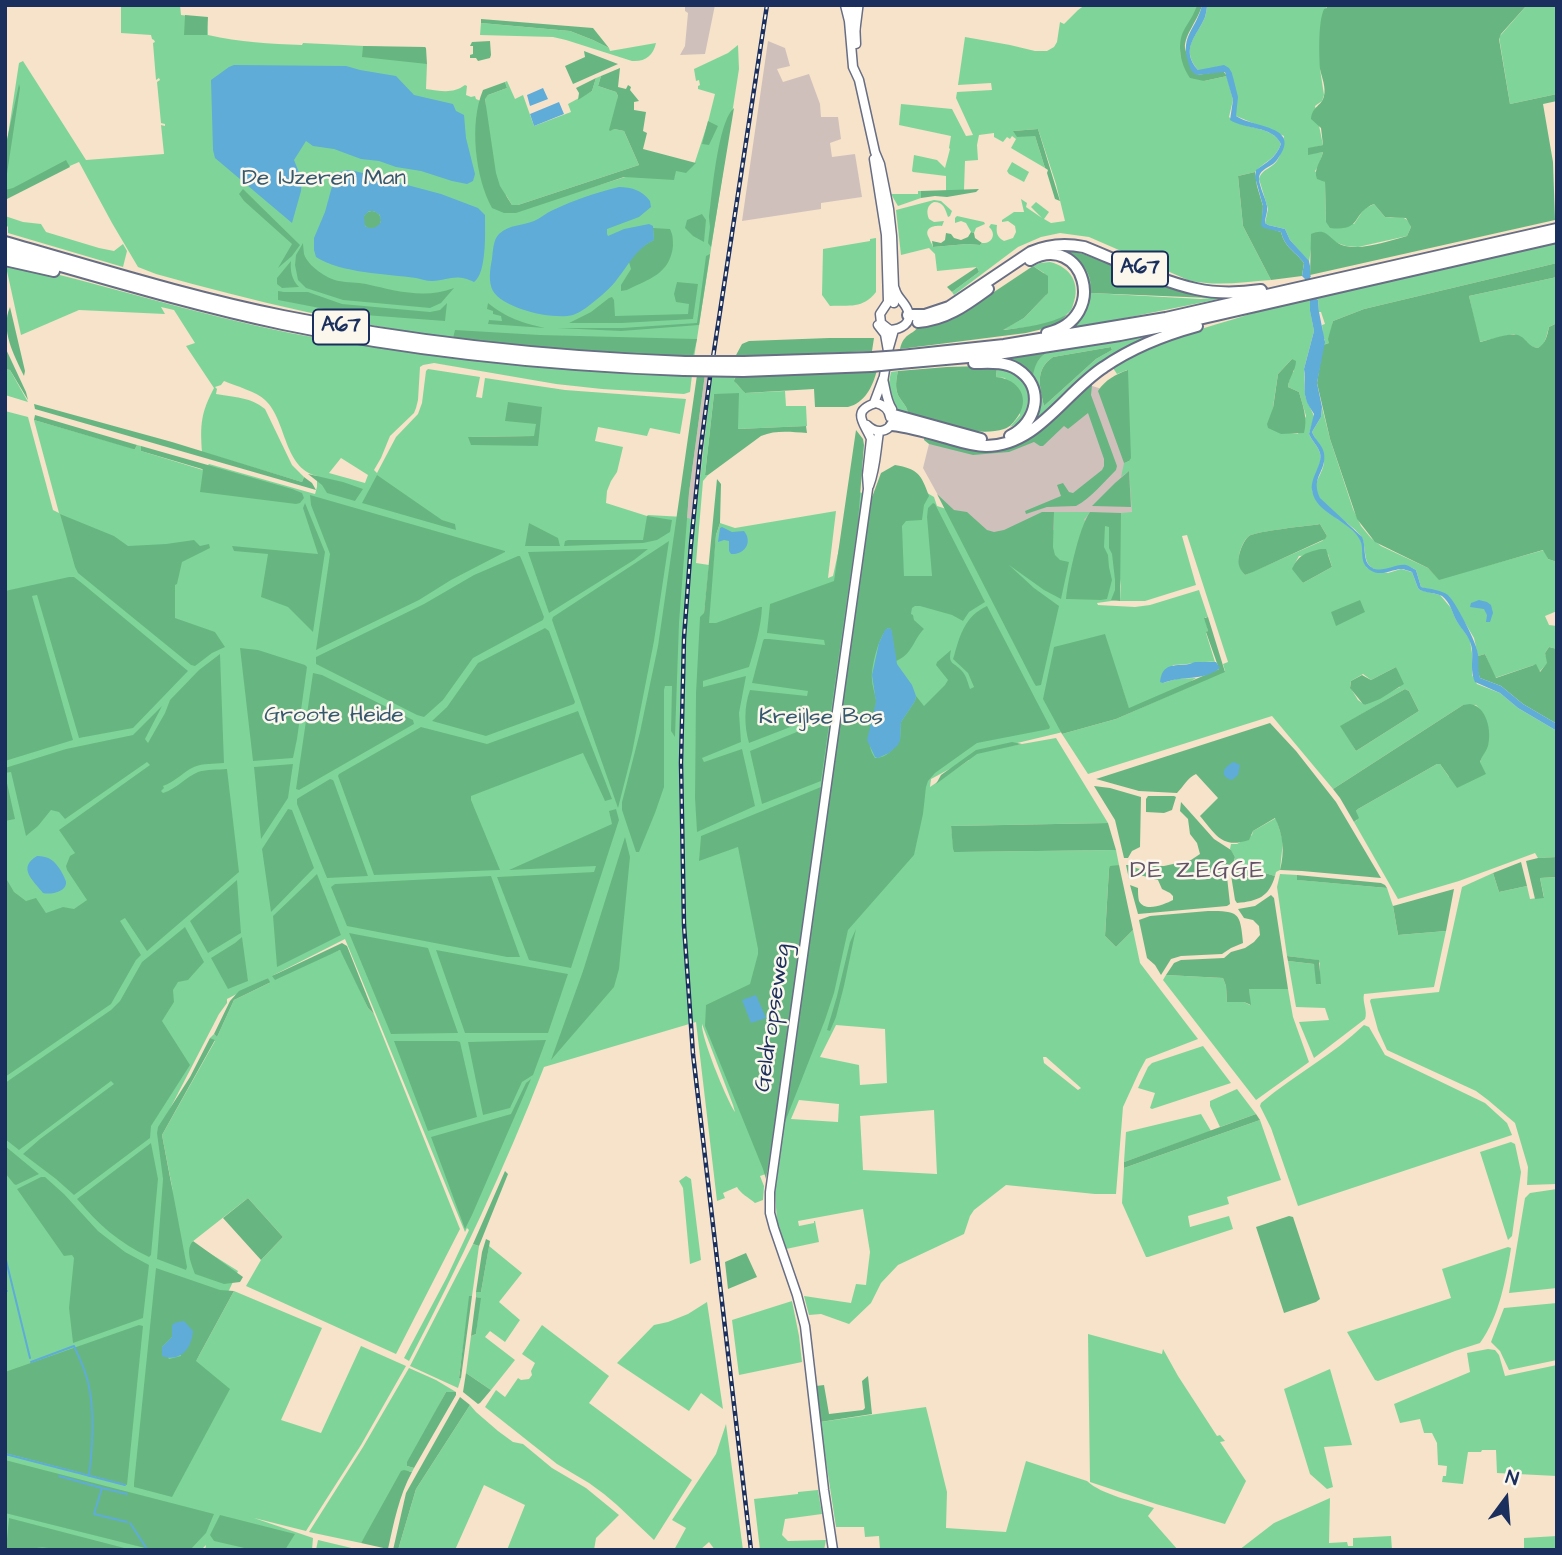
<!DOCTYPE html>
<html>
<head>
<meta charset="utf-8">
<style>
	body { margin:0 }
	#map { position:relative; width:1562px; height:1555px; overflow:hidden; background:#f6e3ca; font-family:"Architects Daughter",sans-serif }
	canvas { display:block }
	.frame { position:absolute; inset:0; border:7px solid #1b2f5e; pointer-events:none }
	.north { position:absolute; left:1471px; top:1464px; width:70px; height:70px; -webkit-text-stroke:5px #fbf7ec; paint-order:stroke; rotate:16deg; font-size:19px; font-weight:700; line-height:28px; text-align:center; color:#1b2f5e }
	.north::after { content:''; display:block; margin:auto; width:24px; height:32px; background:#1b2f5e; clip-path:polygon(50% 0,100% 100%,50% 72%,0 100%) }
</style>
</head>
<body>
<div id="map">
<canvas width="1562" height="1555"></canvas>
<div class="frame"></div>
<div class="north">N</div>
</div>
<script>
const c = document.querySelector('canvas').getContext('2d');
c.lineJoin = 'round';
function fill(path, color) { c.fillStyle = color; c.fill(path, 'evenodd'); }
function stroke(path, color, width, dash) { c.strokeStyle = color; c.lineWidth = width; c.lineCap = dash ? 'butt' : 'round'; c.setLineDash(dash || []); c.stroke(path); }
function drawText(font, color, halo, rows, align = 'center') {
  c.font = font + ' "Architects Daughter",sans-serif'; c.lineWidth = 5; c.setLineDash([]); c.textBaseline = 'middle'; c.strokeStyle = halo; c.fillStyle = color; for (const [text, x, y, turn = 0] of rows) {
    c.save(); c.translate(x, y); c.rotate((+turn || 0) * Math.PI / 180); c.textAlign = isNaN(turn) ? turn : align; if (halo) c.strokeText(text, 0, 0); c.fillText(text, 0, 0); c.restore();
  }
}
fill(new Path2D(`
	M685 5H715L705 54 680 55 685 46 688 13 685 11Z
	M768 41 785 48 790 66 777 69 783 82 809 74 820 104 821 117H838L841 139 830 143 832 157 855 154 862 197 821 203V209L742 221Z
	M705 374 712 375 698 495 687 623H679L689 493Z
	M1089 385 1102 389 1124 444 1139 516 988 550 939 497 923 468 929 444 1003 449Z`), '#d0c0bc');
fill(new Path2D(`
	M121 5H180L181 15 207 18 208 35C240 42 270 44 302 45L303 43 425 49 426 63 427 64 426 89C441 91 453 94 465 85L467 86 466 95 471 97 475 96 476 99 483 102 486 111 485 98 488 95 507 88 505 82 507 81 515 99 523 95 534 126 571 112 568 104 592 91 596 78 601 76 598 86 616 92 618 96 614 129 624 131 639 165 518 205H512L506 195 510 213 660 166 694 165 708 122 715 94 698 89V86L700 85 699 80 696 81 694 69 728 53 738 45 739 69 694 358 547 349 454 336 453 338C353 325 253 301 156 274L138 267 112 223 79 162 5 194V155L19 63 23 61 86 160 164 154 161 125 165 126V124L161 123 157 82 160 80 159 78 156 80 153 43 155 42 154 40 152 39 151 35 121 33Z
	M1085 5H1197L1195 13 1182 37 1180 48 1181 57 1204 81 1227 76 1233 100 1229 117C1243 131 1271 124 1281 144 1275 160 1265 161 1255 172L1238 176 1243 226 1271 280C1243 282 1216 287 1188 280L1089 237 1060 233 1041 237 1018 247 954 295 952 292 979 272 977 267 937 271 935 254 929 248 901 255 896 210 934 200 941 201 952 211 950 216 948 217C945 209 944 202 934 202 927 205 926 212 929 219L934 222 944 221 942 226C934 225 923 228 929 238 930 241 932 244 933 247L967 244 980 245 982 243C992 244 997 234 989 227L991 224 997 225C996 233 997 237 1004 241L1013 238 1016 232 1015 226 1008 221 1002 222V220L1014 212H1024L1021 199 1027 203 1026 207 1042 218 1031 207 1036 202 1049 212 1044 219 1051 223 1065 221 1056 184 1038 129 1013 131 1035 136 1045 168 1011 148 1016 139 1012 136 1010 139 1007 137 1003 142 994 137V133L979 135 977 145 978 160 965 161 964 190 946 191V176L913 172 912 171 914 155 937 160 945 168 950 149 949 148 951 136 899 125 901 104 952 109 966 136 973 135 956 98 957 92 992 90 991 83 958 85 965 37 1010 45 1035 51H1047L1054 47 1057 42 1060 22 1064 24 1078 10Z
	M1207 5H1327L1320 69 1324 95 1322 101 1315 106 1323 145 1308 149V154L1323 152 1319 165 1315 171 1325 182 1326 222 1354 224 1364 209 1374 204 1385 217C1398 219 1406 213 1411 227L1407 236 1358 247 1346 246 1311 234V249L1309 262 1290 240 1285 229 1268 225 1265 223 1268 209 1259 179C1262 168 1273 169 1278 159 1282 153 1282 143 1284 136L1236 116 1232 73 1198 70C1179 48 1198 35 1205 17 1206 13 1207 9 1207 5Z
	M1527 5H1557V94L1510 104 1499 37Z
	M481 23 570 31 593 40 609 48 610 51 656 43C653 56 645 62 632 61L566 40 553 37 480 35Z
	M1012 162 1029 172 1024 182 1009 174 1007 171Z
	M918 191H921V198L898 206 891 194H918Z
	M5 216 23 222 41 224 46 232 99 248 114 251 123 244 127 251 123 267 8 233V227L5 224Z
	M957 216 984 222 985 224 976 228 974 233 971 232 966 223 961 221 955 223V218Z
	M876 238V292C863 309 849 305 830 306L822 295 823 249 870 241V239Z
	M1557 242V263L1364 309 1333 321 1329 343 1323 345 1325 340 1323 337 1322 325 1325 324 1321 312H1319L1318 300 1315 298Z
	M1063 245 1175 285 1244 294 1061 331 1080 313V270L1037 250ZM1072 251H1075L1169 287 1210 298 1201 299 1091 293C1092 273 1085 266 1071 253Z
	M5 262C101 283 194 314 290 333 422 358 557 371 692 375L690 392 684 394 602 389 556 384 434 363 423 365 420 367 418 400 416 408 414 413 390 436 381 458 374 470 377 473 396 437 418 414 422 403 426 371 428 369 480 377 476 397 482 398 485 378 565 390 686 399 680 434 650 428 647 436 598 427 595 441 623 447 617 472 611 481 607 491 606 503 647 516 648 515 684 517 695 520 712 375 735 376C733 385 741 386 745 393L785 391 786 406H806L807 426 737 429 738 394H714L705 475H708L703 481 696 563 709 565 704 614 708 616 716 535 720 523 735 528 836 511 828 578 833 576 852 490 876 497 907 481 934 497 937 506 956 512 975 534 1054 530V512H1090L1084 520 1092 526H1120L1121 513 1132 512 1129 471 1121 477 1124 463 1129 461 1127 370 1117 374 1111 365C1149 344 1190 332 1231 320 1257 312 1283 304 1310 299V310L1314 331 1304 369C1305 377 1304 386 1305 394 1306 402 1312 409 1314 417L1309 434C1312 441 1318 446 1320 453 1324 467 1307 481 1314 495 1323 516 1353 523 1361 541 1364 549 1365 559 1367 568L1388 573 1401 569 1412 572 1418 588 1420 590 1440 595 1451 608 1456 620 1470 640 1472 653V675L1477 684 1500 693 1518 708 1557 731V857L1538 858 1535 853 1459 881 1398 899 1354 822 1357 820 1356 811 1358 809 1437 764H1440L1449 777C1456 773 1474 767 1480 762 1481 761 1481 758 1482 757 1492 739 1490 720 1476 705H1463L1333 789 1272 716 1088 774 1062 734 1116 719 1225 671 1223 664 1228 662 1187 535 1182 536 1196 585 1145 601H1120L1121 579 1118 600 1097 603 1098 605 1135 607 1150 605 1199 590 1208 617H1205L1208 631 1206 633 1215 662C1200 661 1188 665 1173 665L1163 683 1176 679 1196 678 1184 686 1129 709 1121 685 1128 711 1059 733 988 750 1056 738 1108 823 951 826 954 852 1116 850 1119 865 1109 869 1105 936 1116 947 1133 930 1140 963 1198 1039 1146 1059 1139 1072 1123 1107 1116 1194H1095L1006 1185 974 1210 970 1216 964 1234 898 1265 881 1283 871 1303 849 1324 821 1314 809 1315 804 1296 851 1303 856 1284 866 1285 870 1252 863 1209 798 1221 799 1226 814 1223V1221H815L819 1242 786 1249 777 1221 775 1193 783 1135 766 1174 760 1176 764 1186 763 1200 755 1203C749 1198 740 1193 737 1187L723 1193 725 1198 717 1201 696 1022 544 1067C505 1168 459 1265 409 1361L404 1358 447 1277 469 1230 467 1228 465 1232 345 939 272 976 340 950 345 957 368 1008 374 1014 460 1229 396 1354 246 1286 261 1260 283 1237 248 1198 192 1242 238 1271 196 1361 234 1291 322 1328 281 1420 321 1433 361 1346 406 1366 361 1445 306 1531 254 1518 313 1538 312 1550H205L206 1545 201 1550H5V411L28 417 53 510 59 513 34 420 135 449 137 445 141 446V451L203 470 209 464 315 494 317 487V476C283 468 287 420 265 400 257 392 236 386 224 381L221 385 215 387 217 389 216 394C233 397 251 397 265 409L292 465 304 477 302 482 202 452C200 424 201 413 214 388L186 346 195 343 174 310 161 307 165 314 79 310 21 335ZM1292 359 1294 371 1290 376 1288 387 1299 392 1306 416 1298 434 1290 433 1273 407 1278 374ZM537 424 538 446 469 437 535 436ZM341 458 368 475 365 483 329 473ZM1320 524 1327 536 1322 541 1245 575C1240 569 1238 564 1239 556 1240 549 1244 540 1249 536 1257 531 1308 526 1320 524ZM1328 554 1332 567 1303 583 1293 567 1299 556ZM1396 667 1400 687 1365 705 1358 700 1350 687 1351 681 1363 674 1371 680ZM1405 689 1409 691 1419 711 1356 751 1341 726ZM968 759 969 760 930 787 931 779ZM268 978 269 983 234 1000 217 1037 214 1034 210 1038 215 1041 162 1135 173 1192 158 1132 219 1014 227 1003V999ZM702 1024 733 1105 735 1112C726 1098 701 1037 702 1024ZM836 1025 885 1029 887 1083 860 1085 859 1065 820 1057ZM1043 1057H1046L1081 1088 1078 1090 1044 1063ZM799 1100 839 1104 838 1122 791 1119ZM934 1110 937 1174 863 1170 860 1116Z
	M1050 262C1071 267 1081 284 1073 305 1072 309 1071 311 1067 314 1053 326 1020 328 1002 330L1024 318 1046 295 1044 273 1033 266 1040 263Z
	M1557 277V323L1549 327 1546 338 1543 345 1538 348 1529 346 1525 340 1514 334 1479 342 1469 296Z
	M1163 331 1159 336 1049 411 1027 429 1034 367C1038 360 1042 355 1049 351ZM1111 347 1112 350 1096 359 1044 406C1040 387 1034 370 1053 357Z
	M997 367C1017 371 1033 385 1027 407 1025 418 1021 423 1010 427L1020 415 1005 378 996 377Z
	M5 369 10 370 28 402 5 395Z
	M898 371C896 380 895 387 898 395 902 403 908 406 908 415 886 409 887 391 891 372Z
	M1322 407 1330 439 1353 509 1361 526 1371 538 1381 546 1428 568 1439 579 1544 550 1548 559 1557 562V611L1545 616 1549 625 1557 626V649L1549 647 1545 653 1548 663 1539 672 1534 665 1495 678 1485 654 1478 656 1474 638 1449 596 1421 587 1416 570C1398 559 1389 575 1374 569 1361 563 1368 545 1360 535 1349 521 1323 510 1317 493 1313 481 1323 474 1324 462 1325 450 1316 442 1312 432L1321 417Z
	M1276 818 1283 841 1280 870 1276 872 1275 876 1265 873 1243 877C1236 871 1233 865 1235 857L1230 849 1231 844H1237L1252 835 1253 831Z
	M1493 873 1499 892 1527 886 1530 899 1544 897 1540 878 1557 877V1184L1527 1185 1528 1167 1515 1123 1488 1100 1476 1091 1387 1050 1378 1030 1370 1001 1371 999 1439 992 1462 887Z
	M1280 874 1297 875 1298 880 1387 888 1393 906 1398 935 1446 931 1434 987 1364 994C1362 1002 1368 1011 1365 1019L1314 1058 1299 1022 1329 1020 1325 1008 1296 1007 1288 961 1314 964 1320 985V963L1317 960 1287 956 1277 887Z
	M1166 975 1223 978 1226 986 1227 1002H1244L1250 1005 1249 989H1288L1293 1017 1309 1062 1256 1100 1163 980Z
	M1364 1025 1369 1027 1385 1055 1485 1103 1507 1123 1512 1135 1298 1206 1271 1128 1260 1106 1261 1103C1294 1075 1333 1055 1364 1025Z
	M1203 1046 1231 1083 1152 1109 1150 1108 1155 1093 1138 1088 1148 1067 1152 1063Z
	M1237 1089 1256 1114 1220 1127 1210 1106V1101Z
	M1201 1114 1211 1131 1124 1162 1126 1132Z
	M1260 1120 1281 1180 1227 1197 1229 1204 1188 1216 1190 1227 1229 1216 1233 1229 1148 1257H1146L1122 1203 1124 1168Z
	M1511 1142 1515 1144 1521 1172 1512 1236 1508 1240 1480 1152Z
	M686 1176 691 1179 701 1260 690 1264 683 1188 679 1181Z
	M1557 1189V1288L1509 1293 1525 1198 1530 1193Z
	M473 1244 479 1246 472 1296H470L459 1377 461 1378 458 1388 410 1366Z
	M489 1246 522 1273 499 1302 520 1320 505 1342 490 1331 485 1337 515 1360 491 1390 466 1373 471 1336 476 1334 480 1298 476 1297V1292H481Z
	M1508 1247 1511 1248C1506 1279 1499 1317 1480 1343L1455 1351 1378 1381 1375 1380 1347 1332 1451 1298 1442 1269Z
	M792 1301 799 1336 802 1362 739 1375 732 1320Z
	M707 1302 723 1409 701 1393 689 1411 617 1363 654 1325 668 1322 688 1314Z
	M1557 1303V1360L1509 1370 1500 1351 1491 1342 1504 1308Z
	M542 1325 609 1376 589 1403 692 1480 654 1540 617 1505 604 1494 589 1483 557 1464 485 1407 496 1390 505 1397 518 1378 521 1380 529 1379 532 1375 531 1371 535 1363 522 1354Z
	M1088 1334 1162 1354 1163 1349 1178 1376 1217 1436 1220 1435 1225 1441 1220 1442 1246 1481 1225 1524 1156 1504 1090 1482Z
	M1488 1349 1495 1350 1499 1355 1505 1376 1557 1365V1476L1497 1473 1496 1450H1482L1481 1452H1468L1463 1484 1442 1482 1443 1476H1446L1447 1466 1438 1465 1437 1443 1432 1433H1424L1420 1419 1400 1423 1394 1404 1470 1372 1467 1353Z
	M409 1368 436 1380 456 1392H446L407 1466 414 1468 412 1472 409 1471 361 1543 309 1532 363 1447Z
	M1330 1369 1352 1445 1324 1447 1333 1487 1327 1489 1310 1474 1284 1389Z
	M470 1405 476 1412 498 1431 513 1442 523 1444 552 1468 586 1488 619 1515 596 1538 594 1550H507L525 1505 484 1485 455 1550H398L416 1489Z
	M926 1407 947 1492 946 1528 1006 1532 1026 1461 1087 1481C1102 1495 1134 1501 1154 1508L1148 1516 1178 1550H880L879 1536 865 1537 864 1527H836L820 1422Z
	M726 1424 743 1550H715L709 1542 700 1550H674L686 1528 672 1520 716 1454Z
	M818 1490 822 1514 785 1519 782 1535 788 1541 826 1540 824 1550H760L754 1499 798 1494V1492Z
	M1330 1498 1329 1543 1347 1542 1348 1546H1353V1538L1391 1536 1392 1550H1328V1548L1239 1550 1274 1523Z
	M1557 1536V1550H1524V1538Z
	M318 1540 360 1550H316Z`), '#7fd599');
fill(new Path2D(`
	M1197 5H1202C1199 19 1184 35 1185 48 1187 57 1194 67 1197 75L1223 71 1227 76 1204 81 1190 78C1181 65 1176 45 1184 30 1189 21 1194 15 1197 5Z
	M1327 5H1527L1501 34 1499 39 1510 104 1557 94V101L1543 104 1553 162 1555 220 1310 275 1311 234C1329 226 1329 242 1345 246 1365 250 1388 241 1407 236L1411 227 1406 218 1385 217 1374 204C1351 213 1363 232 1330 228L1326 222 1325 182 1317 179C1313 169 1321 162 1323 152L1308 155V148L1323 145 1321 128 1311 119C1312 106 1322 106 1324 96 1326 87 1322 78 1320 69 1319 54 1318 22 1324 9L1327 8Z
	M185 15 208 17 207 35H184Z
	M481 19 593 28 609 48 593 40 570 31 481 23Z
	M490 41 491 55 490 58 478 61 476 58H470V55L473 54V46H470L472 42Z
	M363 46 425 47 426 48 427 64 362 57Z
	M584 51 618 64 573 84 565 66 585 57Z
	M620 68 618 87 626 89 628 85 631 87 630 90 639 101 634 102V110L646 112 643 131 647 133 643 149 696 163 686 173 676 171 674 180 624 177 516 213H504L492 208C475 177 469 123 483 90L505 82 507 88 488 95 485 99 496 173 500 186 512 205H518L639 165 624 131 614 129 610 131 609 130 618 96 616 92 598 86 601 76Z
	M596 78 592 91 578 100 579 93 576 88Z
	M19 84 20 88 5 187V149Z
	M734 108 711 247 708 243 710 227 709 218C712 194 718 121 734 108Z
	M708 121 718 126 709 145 702 144Z
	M1038 129 1060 201 1055 199 1047 173 1048 170 1045 168 1035 136 1017 137 1013 131Z
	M66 160 70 167 7 199 5 205V190L13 188Z
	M1255 172 1257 186 1263 206 1262 226 1281 232C1285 248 1295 251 1304 263L1302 276 1271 280 1243 226 1238 176Z
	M243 189 300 245 292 256 278 268 292 244 244 201 239 194Z
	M979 189 976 192 947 197 935 196 921 198V191Z
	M363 220a9 9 0 1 1 18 0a9 9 0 1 1-18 0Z
	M702 214 706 220 704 242 693 236 685 228 687 220Z
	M653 228 670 229C673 235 673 239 673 246 670 274 649 279 627 290L621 291V285L631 269 629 262C636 252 643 245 654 240Z
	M971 232 974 233 975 238 982 243 980 245 967 244 933 247 932 241 941 243 945 240 946 233 951 234 954 238 961 240 968 237Z
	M303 243C303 244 304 253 304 254 308 266 327 279 339 281 348 283 357 282 366 284 396 291 425 299 454 288L441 303 430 308 343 300 306 288 298 280 295 265 296 255Z
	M1072 251 1083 254 1169 287 1210 298 1090 293C1093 274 1084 265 1070 253Z
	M710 254 699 325 621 331 557 328H622L697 323 706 256Z
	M291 261C290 271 292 280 299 287L282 288 277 284V278Z
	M1557 263V277L1469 296 1480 342C1489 340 1512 331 1520 336 1528 340 1528 347 1538 348 1546 343 1547 336 1549 327L1557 323V562L1548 559 1543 550 1439 580 1428 568 1375 542 1357 519 1330 439 1317 383 1323 345 1329 343 1328 339 1333 321 1364 309Z
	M1033 266 1048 276V293L1024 318 1003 330C1026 327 1048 325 1068 314L1055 326 1026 333 900 349C904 331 915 336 919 324H937L961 314Z
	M977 267 979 272 952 292 947 287Z
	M677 282 698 284 693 319 622 323H569L591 312 609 298 612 297 614 300 615 316 688 314 689 304 676 302 674 294Z
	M278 291 284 292H308L342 304 430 312 440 310 447 303 445 321 351 314 278 300Z
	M488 303C507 318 522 323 545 328L488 324 489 320 502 321 501 316 493 314V311L487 309Z
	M10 307 25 371 24 376C14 355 0 330 10 307Z
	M455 330 540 335 697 339 693 356 631 354 553 350 453 338Z
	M829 338H874L872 351 735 357 742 344 749 341Z
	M5 347 26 392 28 400 10 370 5 369Z
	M1111 347 1112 350 1096 359 1044 406C1040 387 1034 370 1053 357Z
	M1049 351C1035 360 1033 369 1033 385L996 360Z
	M1292 359 1296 361C1296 370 1289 377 1288 387L1299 392C1303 406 1308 418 1304 433L1281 434 1268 428 1267 424 1273 408 1278 374Z
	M982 366 997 367 996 377C1019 379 1032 399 1016 419 1012 424 1010 427 1004 429 976 438 936 422 908 415 908 406 902 403 898 395 895 387 896 380 898 371L947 367Z
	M877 370C873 386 865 403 848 407H815L814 389 745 393 734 381 736 376Z
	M1128 370 1131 458 1129 461 1124 463 1098 391C1105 380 1116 374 1128 370Z
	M705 374 689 493 679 623 675 737 671 731 672 686H665L664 690V787L655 813 639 852H636L622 810V802L640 732 658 646 697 375Z
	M1089 381 1092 385 1091 395 1117 466 1116 470C1104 482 1091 498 1076 506L1047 507 1026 514 1025 511 1061 496 1057 485 1063 483 1069 492 1073 493 1102 470 1104 466V459L1088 413 1068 429 1064 426 1043 446H1040L1034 442 1009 452 973 455 929 444 924 440 925 433 1003 446Z
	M739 393 738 429 806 426 807 433C790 432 776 430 761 436L708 475H705L714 394Z
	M508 402 542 407 538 446 471 445 468 437 534 436 536 424 505 421Z
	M34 404 172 442 302 482 304 477 312 483 316 490 35 409Z
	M35 415 137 445 135 449H133L34 420Z
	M856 430 863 439 864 445 858 522 821 781 762 804 750 751 814 725 811 719 749 743C744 726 744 706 750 690L807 696 808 691 752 683 763 641 764 639H769L825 645 824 640 767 633 770 604 834 581Z
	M141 446 292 489 302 493 304 498 300 503 296 504 200 492 203 470 202 469 141 451Z
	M895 465C918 469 921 474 929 496L924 505 922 520 906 521 902 526 904 576H932L927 517 928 508 933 503 935 504 985 602 969 612 963 621 952 615 920 606H915L912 608 911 614 913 615 914 620 924 629C913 640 912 655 896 661L891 629 888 628C879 635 871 667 872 679 872 686 875 693 876 700 876 722 862 738 875 758 887 758 893 749 900 740L901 722 915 701 916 696 924 706 945 685 948 680 936 665 937 662 951 650C948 665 953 661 962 671 966 675 968 683 970 689L974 687 968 673 953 659 954 656C960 635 965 616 987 606L1050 727 1049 729 977 743 935 773 928 781 926 787 923 814 914 855 848 930 834 993 825 1020 785 1122 814 900 871 500 881 473Z
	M1129 471 1131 507 1092 506 1115 483Z
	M308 474 343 482 363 489 355 501 327 493 322 485Z
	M377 475 442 520 455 524 456 530 362 503Z
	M717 479 721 484 720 523 716 535 709 623H716L760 607H762C761 628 755 647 749 667L703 681V687L746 676 739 713 741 742 702 758 704 762 742 749 755 806 697 832 695 798 696 693 700 617 704 613Z
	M937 494 954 510 967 512 987 530 994 532 1004 530 1042 512H1054L1053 547 1055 555 1060 560 1069 562 1061 599 1044 590 1009 565 1034 588 1059 606 1041 685 1036 686 1034 683Z
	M310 495 505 551V552L451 580 419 600 316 650 330 554 311 505Z
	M305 503 325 552 313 632 288 607 261 597 268 554 234 551 232 546 318 554 303 508Z
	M1090 512 1121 513 1120 601 1111 600 1115 590V580L1112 554 1109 548V527L1105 526 1104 547 1108 555 1109 567 1112 580 1107 599 1101 600 1066 599C1068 579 1079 527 1090 512Z
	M60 514 114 536 128 546 166 544 194 540 200 546 209 544 210 548 182 562 177 584 175 585V618L215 632 225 647 212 653 195 666 191 665 78 573 75 567Z
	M647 516 672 520 670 532 657 540 643 543 564 546 565 541 568 540H643Z
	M529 523 558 538 560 546H525Z
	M1320 524 1327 536 1325 539 1253 572 1245 575C1240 570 1237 564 1239 556 1240 550 1244 540 1249 536 1256 531 1308 526 1320 524Z
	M669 541 654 641 632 753 618 808 552 620 553 617Z
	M648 549 634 560 549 613 528 552Z
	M1321 549H1326L1332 567 1303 583 1292 569C1298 555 1307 552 1321 549Z
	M518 556H520L523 563 544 617 543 620 473 658 443 700 424 717 417 715 316 664V657L424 604 474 575Z
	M69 577H74L83 584 188 671 133 728 79 738 37 595 32 596 73 740 5 761V591Z
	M1360 600 1365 612 1336 626 1331 612Z
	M1208 617 1225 672 1116 719 1062 734 1043 699 1054 647 1105 634 1129 708 1219 669 1206 632 1208 631 1204 618Z
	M545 628 549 631 575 702 574 704 486 736 432 721 447 707 478 663Z
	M1549 647 1557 649V724L1523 704 1501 686 1480 678 1478 672V656L1485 654 1496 678 1534 665 1536 664 1540 672 1547 663 1545 653Z
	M240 648 258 650 305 665 307 667 297 739 293 758 253 761Z
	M220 654 224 763C215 764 203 763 194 767 183 772 175 782 163 786L164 788 161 791 163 793C176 789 186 777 198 772 207 769 217 770 227 769L239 872 147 951 125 918 120 921 141 955 136 960 111 1004 5 1077V880H7L14 892 26 901 36 898 46 913 63 907 74 909 87 900 67 870 66 866 70 856 75 853 59 830 150 765 147 762 65 819 59 812 51 810 38 826 26 836 11 772 5 773V768L66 749 133 735 162 706 145 739 148 743 165 713 170 700 199 670Z
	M1396 667 1404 684 1380 699 1365 705 1363 704 1350 688 1351 681 1362 675 1371 680Z
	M313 673 322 675 413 720 414 724 299 790 296 789Z
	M1405 689 1409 691 1419 711 1356 751 1340 726Z
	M1470 704C1487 706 1492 732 1488 746 1486 752 1482 756 1480 762L1486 774 1457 788 1440 764H1437L1358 809 1356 811 1359 818 1354 822 1340 798 1333 789 1463 705Z
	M578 711 612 799 605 801 583 753 471 796V800L500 870 374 875 338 776 339 774 421 727 487 744Z
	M1270 723 1296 751 1336 802 1381 878 1302 871 1280 870C1285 851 1283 835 1275 818L1253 831 1249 840C1222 849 1216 835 1200 816L1218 798 1196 774C1187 778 1184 786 1177 793L1139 791 1096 779Z
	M1012 742 1022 744 977 754 936 784 941 775 976 750Z
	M293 764 288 798 261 839 254 767Z
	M5 774 15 819 5 821Z
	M330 779 333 780 334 782 368 876 327 878 297 804V799L300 797Z
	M1094 786 1110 788 1141 797 1140 847 1132 851 1128 858H1124L1115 820Z
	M821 787 780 1086 766 1179 763 1169 705 1026 706 1005 750 984 758 954V949L738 847 699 861 701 836Z
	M1148 796H1174L1176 797 1172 810 1164 813 1146 812V799Z
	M1181 802 1214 839 1231 850 1235 857 1234 861 1226 868 1230 904 1227 906 1138 914 1130 885 1138 888C1138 892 1138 897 1139 901 1145 913 1165 904 1173 900V896L1170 893 1162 889 1158 880C1145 877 1145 873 1129 879L1126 865H1131L1136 868 1140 869 1150 866H1164L1191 860 1200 854 1197 843 1190 834 1188 819 1180 811Z
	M288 809 292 810 314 868 271 912 262 849Z
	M616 809 619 820 571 968 529 960 497 877 594 872 596 866 509 870 612 824 609 811Z
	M1108 823 1116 850 959 852H954L953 849 951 826Z
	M625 837 630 857 619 969 614 987 551 1060 583 971Z
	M1557 857V877L1540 878 1544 898 1535 899 1526 861 1538 858Z
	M1521 862 1527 886 1499 892 1493 873Z
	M1119 865 1133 930 1116 947 1105 936 1109 869 1110 866Z
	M1235 866 1244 878 1265 873 1275 876C1269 897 1258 901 1237 903L1235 900 1230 869Z
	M317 874 341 935 277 967 273 916Z
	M1297 875 1381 883 1385 885 1387 888 1297 880Z
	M491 876 520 957H507L347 926 331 887 335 884Z
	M237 880 241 933 208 953 190 921Z
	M1454 889 1446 931 1398 935 1393 906Z
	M1271 895 1274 898 1288 989H1249L1251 1005 1244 1002H1227L1226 986 1223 978 1166 975 1174 963 1181 960 1224 958 1231 952 1245 948 1254 942 1260 935 1259 926 1253 920 1244 918 1238 909 1255 906Z
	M1208 911C1239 911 1240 912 1243 943L1231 948 1222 954 1181 956 1171 959 1161 975 1155 965 1147 958 1139 920 1150 916Z
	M185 927 204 962 188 980 178 982 173 990 174 1002 162 1021 190 1065 151 1126 150 1138 74 1195 56 1179 23 1154 40 1139 114 1084 111 1081 19 1150 5 1139V1083L111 1010 120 1001 142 962Z
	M856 929 844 986 836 1017 830 1031 827 1030 837 996 850 942Z
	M349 933 428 948 458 1033 391 1034Z
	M242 937 248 981 228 989 211 958 235 943Z
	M342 943 347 946 374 1014 368 1008 340 950 275 980 272 976Z
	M436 950 568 974 548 1033H465Z
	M1287 956 1319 960 1321 984H1316L1314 964 1288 961Z
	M268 978 270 982 269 983 234 1000 217 1037 214 1034 230 1001 239 991Z
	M210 1038 215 1040 162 1135 187 1267 186 1270 157 1259 163 1179 157 1133 158 1127 190 1077Z
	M546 1040 533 1075 522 1082 510 1108 483 1115 468 1042Z
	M394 1041H457L460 1042 477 1117 428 1131Z
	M531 1079 472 1215 465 1229 431 1137 511 1114 526 1083Z
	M1256 1114 1260 1120 1124 1168V1162Z
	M151 1143 158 1179 151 1255 149 1257C119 1243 98 1224 77 1199Z
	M5 1146 39 1174 16 1185 14 1184 5 1173Z
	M505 1171 508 1174 479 1246 473 1244Z
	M41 1177H45L64 1194 98 1231 125 1252 149 1265 143 1318 73 1343 69 1308 74 1258 72 1255 64 1256 17 1189Z
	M248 1198 283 1237 261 1260 223 1218Z
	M1289 1216 1293 1217 1320 1299 1316 1302 1284 1313 1256 1227Z
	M486 1239 490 1241 481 1292H476L482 1252Z
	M193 1241 243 1277 240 1282 224 1284 195 1274C191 1263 185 1250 193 1241Z
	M746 1253 757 1277 728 1289 725 1262Z
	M156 1268 220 1290 234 1291 196 1361 230 1389 172 1497 134 1487V1483ZM172 1332 181 1356 169 1359 162 1347 172 1337Z
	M469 1296H472L461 1378H459Z
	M476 1297 481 1298 476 1334 471 1336Z
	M139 1325 143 1326 127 1485 5 1453V1372Z
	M466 1373 491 1390 480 1403 478 1404 463 1392Z
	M868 1376 872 1414 820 1422 816 1386 824 1385 829 1414 863 1410 865 1408 862 1381Z
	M446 1392H456V1395L414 1468 407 1466V1462Z
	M460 1397 470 1405 416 1489 398 1550H393L406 1493Z
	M5 1460 214 1514 206 1533 190 1550H153L5 1513Z
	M404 1470 412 1472C399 1496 394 1522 388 1549L361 1543 401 1471Z
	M220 1515 295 1534 285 1550H253L214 1541 210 1535Z
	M9 1518 132 1550H54C43 1545 35 1549 24 1550 18 1550 12 1550 6 1550Z`), '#67b681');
fill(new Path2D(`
	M1202 5H1207C1207 9 1206 13 1205 17 1198 35 1179 49 1198 70L1224 65 1229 68 1232 73 1238 97 1236 116C1253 128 1304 125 1277 160 1273 166 1263 168 1260 174 1256 181 1266 198 1267 206 1268 212 1265 217 1265 223L1268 225 1285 229 1290 240 1309 261 1310 266V275L1311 276 1310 278 1315 298 1318 300 1319 312 1325 342 1317 383 1322 407 1321 417 1312 432C1315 440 1322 444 1324 453 1327 472 1310 477 1320 498L1362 537C1366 545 1363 557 1368 564 1378 577 1394 563 1406 565 1410 566 1412 568 1416 570L1421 587C1430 589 1441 590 1448 595 1455 601 1475 640 1477 650 1480 659 1477 669 1480 678L1501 686 1523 704 1557 724V731L1518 708 1500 693 1475 682C1470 672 1473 660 1472 649 1470 636 1462 631 1456 620 1452 612 1450 602 1442 596 1436 593 1427 593 1420 590L1418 588 1412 572C1409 571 1404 569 1401 569 1390 570 1381 577 1370 570 1358 562 1365 550 1360 540 1350 520 1315 514 1312 490 1310 477 1323 465 1320 453 1318 446 1312 441 1309 434L1314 414C1311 409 1307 404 1306 399 1303 389 1306 379 1304 369L1314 331 1310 311V298L1305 279 1302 276 1304 263C1295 251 1285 248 1281 232L1264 228 1261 226 1263 206 1255 177 1256 170C1267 162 1276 158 1281 144 1272 125 1245 130 1230 120L1233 100 1225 72 1197 75C1191 72 1190 69 1188 61 1180 36 1197 28 1202 5Z
	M234 65 346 66 360 70 396 76 414 95 453 104 456 111 464 115 466 138 475 174 473 181 467 184 452 181 421 171 396 167 379 161 361 159 334 149 313 146 306 141 294 160 302 180 301 191 292 223 215 158 213 150 211 80 229 67Z
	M543 88 548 99 530 106 527 95Z
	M559 102 564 114 534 126 530 114Z
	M347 170 355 171 441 194 478 208 485 215C485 232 487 273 474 282 456 273 449 280 432 281 426 281 422 279 416 278 387 274 340 273 316 257L314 250V238L325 212 334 179 340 172ZM369 211H374L380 215 381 222C377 228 371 230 365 226L364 216Z
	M619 187C631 187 642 190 650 201L651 207 639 217 607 229V234L608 236 624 229 649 224 653 226 654 240C636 249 630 263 618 278 611 288 601 296 591 304 586 308 579 313 573 315 553 320 504 309 493 291 488 282 490 269 492 259 493 251 493 240 499 234 510 224 522 226 534 221 541 218 546 213 553 210 574 200 595 193 619 187Z
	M722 527 732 532 744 531C753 542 745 555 731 554L729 551V541L724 540 718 542 720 528Z
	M1479 600 1487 602 1491 605 1493 613 1490 622H1486L1487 615 1484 609 1470 607 1471 603Z
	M888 628 891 629 892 632 897 664 912 685 916 696 915 701 901 722 900 740 898 745 889 753 878 758 875 757 867 740 876 702 872 675 879 643 885 630Z
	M1195 662H1216L1220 668C1202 682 1183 675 1163 683L1160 682C1163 658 1180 669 1195 662Z
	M1234 762 1240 765 1238 775 1232 780C1218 776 1224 766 1234 762Z
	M37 856C49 856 55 861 61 871 62 873 66 880 66 882 67 892 50 895 43 893 33 880 17 868 37 856Z
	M756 995 766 1018 751 1023 742 1000Z
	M184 1321 193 1331C192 1348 180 1363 162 1356V1347L172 1337C173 1325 168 1323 184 1321Z`), '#5facd8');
stroke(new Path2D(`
	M5 1256 30 1358
	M5 1291H7
	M31 1362 74 1346C78 1355 82 1363 85 1372 96 1403 93 1444 89 1476
	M5 1454 125 1485
	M59 1476 102 1488 94 1514 127 1522
	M102 1488 127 1494
	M130 1523 147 1549 149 1550`), '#5facd8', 2);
const tertiary = new Path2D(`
	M856 29 859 5`);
const secondary = new Path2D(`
	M845 5 849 21 853 67 859 80 875 152 880 164 889 209 892 236 894 287 892 291 894 303
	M851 5 855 21 856 44
	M874 159 886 235 888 302
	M888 302 880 314 881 323 890 330C901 329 912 324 908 311 905 302 897 298 895 289
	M878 325 885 334 888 351
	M883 379C886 390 886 400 892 409
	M883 382 888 351 894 330
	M874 403 883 379
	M867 425C876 434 887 433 893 422
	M869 486C876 468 876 450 879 432
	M833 1550 824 1490 805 1326 797 1295 774 1228 770 1213V1192L868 489 867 475 871 439C866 425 849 411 876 403 884 405 889 409 890 417`);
const motorway = new Path2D(`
	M5 242C97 268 189 297 283 316 416 343 550 357 685 362
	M5 250C97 276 189 304 283 324 415 352 549 365 684 370
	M5 260 54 271
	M1030 260C1083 231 1111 318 1047 333
	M908 315H925L949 307 1031 252C1049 244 1065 243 1084 247 1119 261 1160 281 1196 289 1218 294 1240 293 1261 290
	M918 322C946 320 966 305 988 289
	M901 356 1004 345 1166 318 1557 229
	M744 362 872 358
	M900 363 991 355 1120 335 1186 322 1557 237
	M974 363C988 363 1004 361 1017 369 1045 387 1038 422 1010 436
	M743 371 871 366
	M894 415 981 439
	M892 425C910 427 927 432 944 437 958 441 972 446 986 446 1037 446 1065 392 1104 367 1133 347 1164 335 1197 326`);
stroke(tertiary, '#686e84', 10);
stroke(secondary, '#686e84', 11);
stroke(motorway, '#686e84', 14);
stroke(tertiary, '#fff', 7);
stroke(secondary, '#fff', 8);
stroke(motorway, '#fff', 10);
const rail = new Path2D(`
	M751 1550 693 1054 684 925 681 763 684 638 691 544 700 453 710 377 767 5`);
stroke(rail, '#1b2f5e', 4.5);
stroke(rail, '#fbf7ec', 2, [5]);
const motorwayBridge = new Path2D(`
	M872 358 901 356
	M685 362H744
	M871 366 900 363
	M684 370 743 371`);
stroke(motorwayBridge, '#686e84', 14, []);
stroke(motorwayBridge, '#fff', 10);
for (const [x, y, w] of [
	[1140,269,56],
	[341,327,56]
]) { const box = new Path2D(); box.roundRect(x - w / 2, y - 17.5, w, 35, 5); c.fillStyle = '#fbf7ec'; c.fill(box); stroke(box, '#1b2f5e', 2); }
drawText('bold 21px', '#1b2f5e', null, [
	["A67",1140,269],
	["A67",341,327]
]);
drawText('23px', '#34586d', '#fbf7ec', [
	["De IJzeren Man",324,179],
	["Groote Heide",334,716],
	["Kreijlse Bos",821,718]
]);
drawText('23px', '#1b2f5e', '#fbf7ec', [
	["Geldropseweg",774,1018,-82]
]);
c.letterSpacing = '2px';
drawText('24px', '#615266', '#fbf7ec', [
	["DE ZEGGE",1198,872]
]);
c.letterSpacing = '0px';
</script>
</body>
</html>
